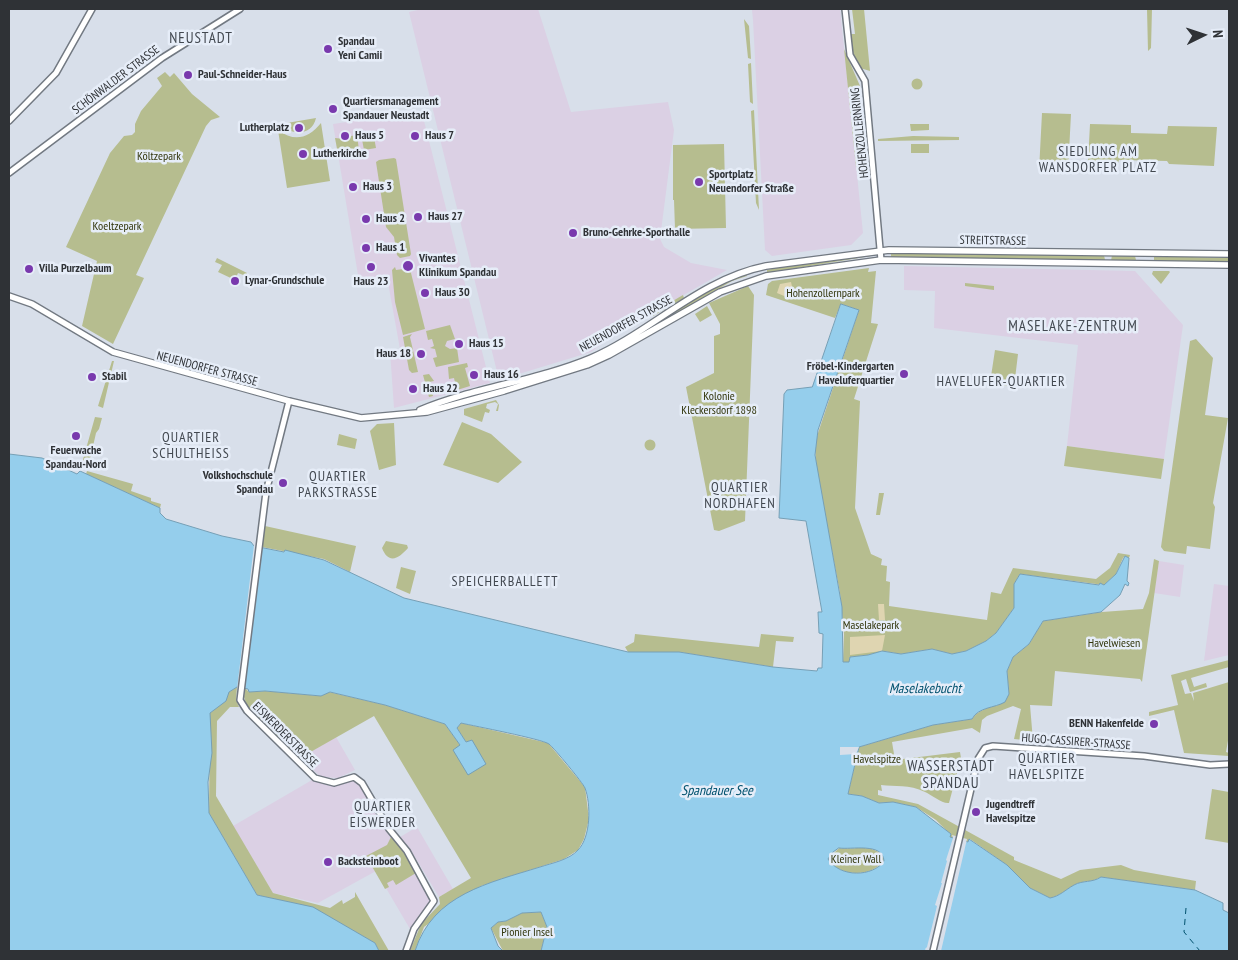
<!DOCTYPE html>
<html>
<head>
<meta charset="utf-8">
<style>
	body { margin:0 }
	#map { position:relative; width:1238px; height:960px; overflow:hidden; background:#d8dfea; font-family:"PT Sans Narrow",sans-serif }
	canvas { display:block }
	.frame { position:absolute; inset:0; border:10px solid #2f3236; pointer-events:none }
	.north { position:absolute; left:1178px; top:10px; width:50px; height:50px; -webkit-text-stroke:4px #e6edf8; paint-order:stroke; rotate:86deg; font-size:14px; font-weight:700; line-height:20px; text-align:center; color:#2f3236 }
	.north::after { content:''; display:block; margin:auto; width:18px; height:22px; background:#2f3236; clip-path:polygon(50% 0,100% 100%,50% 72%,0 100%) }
</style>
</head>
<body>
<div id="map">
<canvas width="1238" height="960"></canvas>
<div class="frame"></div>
<div class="north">N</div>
</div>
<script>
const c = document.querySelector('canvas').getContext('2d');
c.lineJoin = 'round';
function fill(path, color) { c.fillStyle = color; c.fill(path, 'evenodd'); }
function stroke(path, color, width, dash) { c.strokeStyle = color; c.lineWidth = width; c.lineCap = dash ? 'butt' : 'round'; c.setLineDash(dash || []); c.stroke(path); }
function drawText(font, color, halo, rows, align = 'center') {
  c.font = font + ' "PT Sans Narrow",sans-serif'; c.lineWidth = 5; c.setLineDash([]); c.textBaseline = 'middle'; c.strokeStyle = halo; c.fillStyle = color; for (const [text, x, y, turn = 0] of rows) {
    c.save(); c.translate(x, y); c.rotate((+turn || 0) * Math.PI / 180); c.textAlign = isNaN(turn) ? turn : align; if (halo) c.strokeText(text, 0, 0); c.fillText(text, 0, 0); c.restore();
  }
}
fill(new Path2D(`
	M422 9H538L571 112 668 102 674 130 660 239 664 247 691 263 727 270 616 334 591 352 499 380 409 12Z
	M749 9H840L863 233 851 245 772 256 765 250 753 20 752 10Z
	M904 266 1135 271 1183 325 1164 459 1067 446 1078 345 934 328 935 291 904 290Z
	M1159 561 1184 565 1180 597 1154 593Z
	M1214 584 1229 586V655L1204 661Z
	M336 737 355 770 338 778 321 777 300 758Z
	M312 780 330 786 353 780 358 781 390 836 404 853 430 897V903L410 929 376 871 318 903 273 893 233 826Z
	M417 827 453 889 439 897 409 847 400 837Z`), '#dbd0e4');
fill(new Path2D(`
	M420 111 422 113 490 383 394 408 390 351 400 349 387 277 359 281 333 124Z`), '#dcd0e4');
fill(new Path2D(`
	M852 9H864L870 71 860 68 853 53 850 34H855Z
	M1147 9H1152L1151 48 1148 51Z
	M744 19 749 26 751 59 748 58Z
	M844 49 860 86 869 165 856 167Z
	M751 63 753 104 750 102 748 64Z
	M165 72 170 77 174 73 192 94 220 117 211 120 206 126 136 275 144 278 113 344 82 326 97 261 66 247 110 153 124 136 132 135 135 132V124L141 111 162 86 157 78Z
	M911.5 84a5.5 5.5 0 1 1 11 0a5.5 5.5 0 1 1-11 0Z
	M754 110 759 210 756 203 751 111Z
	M1042 113 1071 114 1068 171H1039Z
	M316 118C312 136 291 136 281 124Z
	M321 123 330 181 287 188 278 130C294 142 308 139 321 123Z
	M910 124H929V130L911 131Z
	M1090 124 1131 125V133L1167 134 1168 126 1217 127 1214 166 1169 164 1167 161 1119 160 1118 163 1088 162Z
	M373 132 376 148 364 150 361 134Z
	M357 135 359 150 350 151 349 149H346V153L338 154 335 138 345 139V137Z
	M913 136 959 137V140L878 141V139Z
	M724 144 726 228 675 229 674 200H673V145Z
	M929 144V153H911V144Z
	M394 158 396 159 411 254 410 256 400 258 397 255 394 237 386 227 376 162 379 160Z
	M922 252 1104 255 1105 260 891 257V253Z
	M871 253V256L767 273V270L800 263Z
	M1112 255 1135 256 1136 260 1111 261Z
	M1154 256 1229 258V262L1154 261Z
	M217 258 247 273 246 276 238 273 235 280 218 272 222 265 215 262Z
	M407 265 410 269 425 329 403 335 395 302 392 270 395 267 396 270 403 269V266Z
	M869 268 868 272 876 271 871 323 878 324 854 399 860 401 855 508 871 554 882 559 881 565 887 566 886 581 890 582 889 606 987 620 991 592 1001 594 1013 568 1096 579 1110 568 1118 553 1130 555 1129 558 1125 556 1123 558 1116 574 1104 585 1020 574 1014 584V608L996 633 986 641 966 651 952 654 932 649 901 654 883 651 868 655 850 657 849 662H843L844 634 840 593 816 468 815 442 859 310 841 304 835 318 766 295 768 284 772 281Z
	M1153 271H1169L1170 272 1161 284 1152 274Z
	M746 273 747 276 732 281 658 324 657 322 717 286Z
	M965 283 994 286V290L965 286Z
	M748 286 754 295 745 521 719 531 714 530 686 387 714 373V336L720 334V324L709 303Z
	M683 295 684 298 653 316 652 313Z
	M707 306 712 315 700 322 695 314Z
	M450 325 455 339 447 341 445 346 450 349 457 348 459 362 436 367 433 358 437 357 435 349 430 348 434 346 432 339 428 340 426 331Z
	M412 334 410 337 418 372 412 373 409 370 403 337Z
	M1196 339 1213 358 1205 415 1228 418 1213 503 1215 507 1210 549 1187 546 1186 554 1164 551 1161 547 1190 341Z
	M995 350 1018 354 1014 387 990 383Z
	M112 361H114L103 408 98 406Z
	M467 363 468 367 465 368 470 386 454 391 453 388 456 387 454 378 449 379 448 367Z
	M429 374 434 381 429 382 433 396 429 397 423 375Z
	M496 400 499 405 498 411H496L498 404 495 402 487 404 486 408 490 410 489 413 485 412 482 422 464 415V409Z
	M95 417 102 418 99 429 96 433 89 464 82 463Z
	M462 422 491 434 522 462 498 483 443 465Z
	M394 423 396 465 379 470 370 431 377 424Z
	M339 434 357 439 355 449 337 445Z
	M644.5 445a5.5 5.5 0 1 1 11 0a5.5 5.5 0 1 1-11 0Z
	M1067 446 1164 459 1161 479 1064 466Z
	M87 471 133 484 131 491 151 498V501L161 504 160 508 86 474Z
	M879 493H884L880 515H876Z
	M265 526 356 546 350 572 324 559 262 547Z
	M386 541 407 545 408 548C400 557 389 566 382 548Z
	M1154 559 1159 561 1142 682 1140 679 1055 671 1052 706 1030 705 1033 741 1014 739 1021 709 1013 706 987 716 982 720 980 733 972 728 892 742 895 760 960 752 961 758 949 803C942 804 932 795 925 792 909 784 895 787 881 785L882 791 878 790V795L918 804 1014 857V860L1061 879 1080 870 1121 865 1134 870 1196 881 1195 890 1101 877C1092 883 1083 880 1074 885 1066 890 1060 896 1050 898L1030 888 1007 865 970 839 968 842 949 837 950 834 936 820 916 807 893 802 879 803 862 796 848 794 859 747 933 725 972 719C977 711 990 706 999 705L1009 694 1007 671 1013 657 1029 644 1043 621 1102 612 1143 609 1149 593Z
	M401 567 416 571 410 594 396 588Z
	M635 634 759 647 761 634 794 637 793 642 776 641 773 667 679 652H628L625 647 634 642Z
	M1229 660V667L1191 678 1194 687 1206 683 1207 687 1190 692 1186 679 1181 681 1185 694 1191 693 1194 701 1193 693 1229 682V735L1226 752 1229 753V756L1184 753 1174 710 1149 716V712L1178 705 1171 675Z
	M237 687 236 700 239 707H230L217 721 216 796 273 893 330 908 342 900 343 904 355 897V892L389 951H379L375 943 313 908 257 895 209 813 210 713 225 701 229 692Z
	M245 688 249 692 265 691 321 696 329 692 385 705 445 724 460 745 472 740 466 742 457 728 461 723 548 743 585 787 589 819 584 839 578 850 564 859 481 886 424 927 415 951H410L421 924 440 904 439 897 471 878 374 716 300 758 247 706 244 697Z
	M1212 789 1229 792V843L1205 839Z
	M391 837 402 850 416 873 396 885 393 880 387 883 389 887 385 889 366 856 387 845Z
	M839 848C854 850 878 842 884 860 873 877 840 878 828 859Z
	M541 912 547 927 541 951H503L491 928 498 922 506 921 522 913Z`), '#b6bd8f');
fill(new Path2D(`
	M791 282 793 291 789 298 777 293 780 284Z
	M878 604H884L885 620H879Z
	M885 635 882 651 850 655V637Z`), '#dfd5b1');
const water = new Path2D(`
	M841 304 859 310 818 430 815 455 842 607 843 662H849L850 657 868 655 882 651 901 654 932 649 952 654 966 651 986 641 996 633 1014 608V584L1020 574 1099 585 1100 583 1104 585 1116 574 1125 556 1129 558 1127 581 1129 583 1128 586 1125 584 1120 595 1101 612 1043 621 1029 644 1013 657 1007 671 1009 694 1005 702C995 708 978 707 972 719L933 725 859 747 848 794 862 796 879 803 893 802 916 807 951 834 950 837 968 842 969 839 1007 865 1030 888 1050 898C1060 896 1065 890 1074 885 1083 880 1092 883 1101 877L1195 890 1223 903V910L1229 913V951H541L547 927 541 912 522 913 506 921 498 922 491 928 498 946 503 951H415C433 894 489 883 540 867 552 863 569 860 578 850 591 837 591 804 585 788 583 783 554 748 549 744 542 739 474 726 461 723L457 728 466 742 472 740 486 764 468 775 453 750 460 745 445 724 385 705 330 692 321 696 265 691 249 692 248 689 237 687 229 692 226 701 210 713 212 753 208 782 209 813 257 895 313 907 375 943 379 951H9V454L42 458 77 474 80 471 160 508V513L166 519 222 536 251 542 254 546 284 552 285 550 324 560 404 598 628 652H679L773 667 817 671 818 668H822L823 634 819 633 818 612H822L806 521 779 518 784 394 787 390 812 387ZM839 848C851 850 883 842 884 861 873 877 840 878 828 859L832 853Z`);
fill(water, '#95ceec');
stroke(water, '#769fb5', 1);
fill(new Path2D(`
	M254 545 262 546 244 690 237 689Z
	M840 747H859L856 754 840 755Z
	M952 835 967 839 941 951H926L925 949 927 947 937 906 935 905 942 883H941L947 861 946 860 953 838Z`), '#d8dfea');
stroke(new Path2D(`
	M1186 908 1184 932 1200 951`), '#01516e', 1, [6, 5]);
const tertiary = new Path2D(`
	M845 9 850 55 865 81 881 260
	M9 121 56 73 92 9
	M9 173 162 58 240 9
	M289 401 266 492 240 700 247 711 315 778 334 783 354 777 362 783 389 829 407 851 434 901 414 929 406 951
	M933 951 978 759 985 748 993 746 1144 756 1210 765 1229 764`);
const secondary = new Path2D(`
	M9 296 32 304 113 352 289 401 361 418 427 412 504 391 587 365 609 355 720 292 766 276 881 260 1229 265
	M420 410C475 387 536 381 591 358 651 332 700 279 766 266L889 250 1229 254`);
stroke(tertiary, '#727982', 8);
stroke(secondary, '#727982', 8);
stroke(tertiary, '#fff', 5);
stroke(secondary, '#fff', 5.5);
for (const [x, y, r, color] of [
	[328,49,5,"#7939ad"],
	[188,75,5,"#7939ad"],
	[333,109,5,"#7939ad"],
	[299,128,5,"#7939ad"],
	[345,136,5,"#7939ad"],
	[415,136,5,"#7939ad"],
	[303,154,5,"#7939ad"],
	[699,182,5,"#7939ad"],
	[353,187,5,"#7939ad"],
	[418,217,5,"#7939ad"],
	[366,219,5,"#7939ad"],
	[573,233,5,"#7939ad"],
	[366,248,5,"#7939ad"],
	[408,266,6,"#7939ad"],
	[371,267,5,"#7939ad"],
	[29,269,5,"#7939ad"],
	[235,281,5,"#7939ad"],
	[425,293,5,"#7939ad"],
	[459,344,5,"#7939ad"],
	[421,354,5,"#7939ad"],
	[904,374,5,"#7939ad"],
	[474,375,5,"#7939ad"],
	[92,377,5,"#7939ad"],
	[413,389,5,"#7939ad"],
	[76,436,5,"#7939ad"],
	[283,483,5,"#7939ad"],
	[1154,724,5,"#7939ad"],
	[976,812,5,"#7939ad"],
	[328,862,5,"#7939ad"]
]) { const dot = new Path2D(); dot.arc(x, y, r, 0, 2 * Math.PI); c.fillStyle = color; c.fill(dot); stroke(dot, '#e6edf8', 2); }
drawText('bold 12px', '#2f3236', '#e6edf8', [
	["Spandau",338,42],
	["Yeni Camii",338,56],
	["Paul-Schneider-Haus",198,75],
	["Quartiersmanagement",343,102],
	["Spandauer Neustadt",343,116],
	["Lutherplatz",289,128,"right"],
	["Haus 5",355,136],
	["Haus 7",425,136],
	["Lutherkirche",313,154],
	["Sportplatz",709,175],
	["Neuendorfer Straße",709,189],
	["Haus 3",363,187],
	["Haus 27",428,217],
	["Haus 2",376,219],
	["Bruno-Gehrke-Sporthalle",583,233],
	["Haus 1",376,248],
	["Vivantes",419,259],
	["Klinikum Spandau",419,273],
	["Villa Purzelbaum",39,269],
	["Lynar-Grundschule",245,281],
	["Haus 23",371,282,"center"],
	["Haus 30",435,293],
	["Haus 15",469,344],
	["Haus 18",411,354,"right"],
	["Fröbel-Kindergarten",894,367,"right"],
	["Haveluferquartier",894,381,"right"],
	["Haus 16",484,375],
	["Stabil",102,377],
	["Haus 22",423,389],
	["Feuerwache",76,451,"center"],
	["Spandau-Nord",76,465,"center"],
	["Volkshochschule",273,476,"right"],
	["Spandau",273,490,"right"],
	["BENN Hakenfelde",1144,724,"right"],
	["Jugendtreff",986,805],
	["Havelspitze",986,819],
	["Backsteinboot",338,862]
], 'left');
drawText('12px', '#2f3236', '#e6edf8', [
	["SCHÖNWALDER STRASSE",116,80,-37],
	["HOHENZOLLERNRING",860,133,-96],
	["STREITSTRASSE",993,241,1],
	["NEUENDORFER STRASSE",626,324,-29],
	["NEUENDORFER STRASSE",207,369,15],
	["EISWERDERSTRASSE",285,735,45],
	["HUGO-CASSIRER-STRASSE",1076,742,4]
]);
drawText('12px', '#31350b', '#e6edf8', [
	["Költzepark",159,157],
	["Koeltzepark",117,227],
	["Hohenzollernpark",823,294],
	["Kolonie",719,397],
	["Kleckersdorf 1898",719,411],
	["Maselakepark",871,626],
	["Havelwiesen",1114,644],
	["Havelspitze",877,760],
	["Kleiner Wall",856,860],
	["Pionier Insel",527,933]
]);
c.letterSpacing = '1px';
drawText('14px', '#424850', '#e6edf8', [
	["SIEDLUNG AM",1098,152],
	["WANSDORFER PLATZ",1098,168],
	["HAVELUFER-QUARTIER",1001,382],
	["QUARTIER",191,438],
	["SCHULTHEISS",191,454],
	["QUARTIER",338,477],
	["PARKSTRASSE",338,493],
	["QUARTIER",740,488],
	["NORDHAFEN",740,504],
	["SPEICHERBALLETT",505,582],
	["QUARTIER",1047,759],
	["HAVELSPITZE",1047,775],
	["QUARTIER",383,807],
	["EISWERDER",383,823]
]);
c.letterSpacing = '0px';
drawText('italic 14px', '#01516e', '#e6edf8', [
	["Maselakebucht",925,689],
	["Spandauer See",717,791]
]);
c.letterSpacing = '1px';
drawText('15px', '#424850', '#e6edf8', [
	["NEUSTADT",201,39],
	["MASELAKE-ZENTRUM",1073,327],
	["WASSERSTADT",951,767],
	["SPANDAU",951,784]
]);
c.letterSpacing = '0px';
</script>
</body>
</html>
